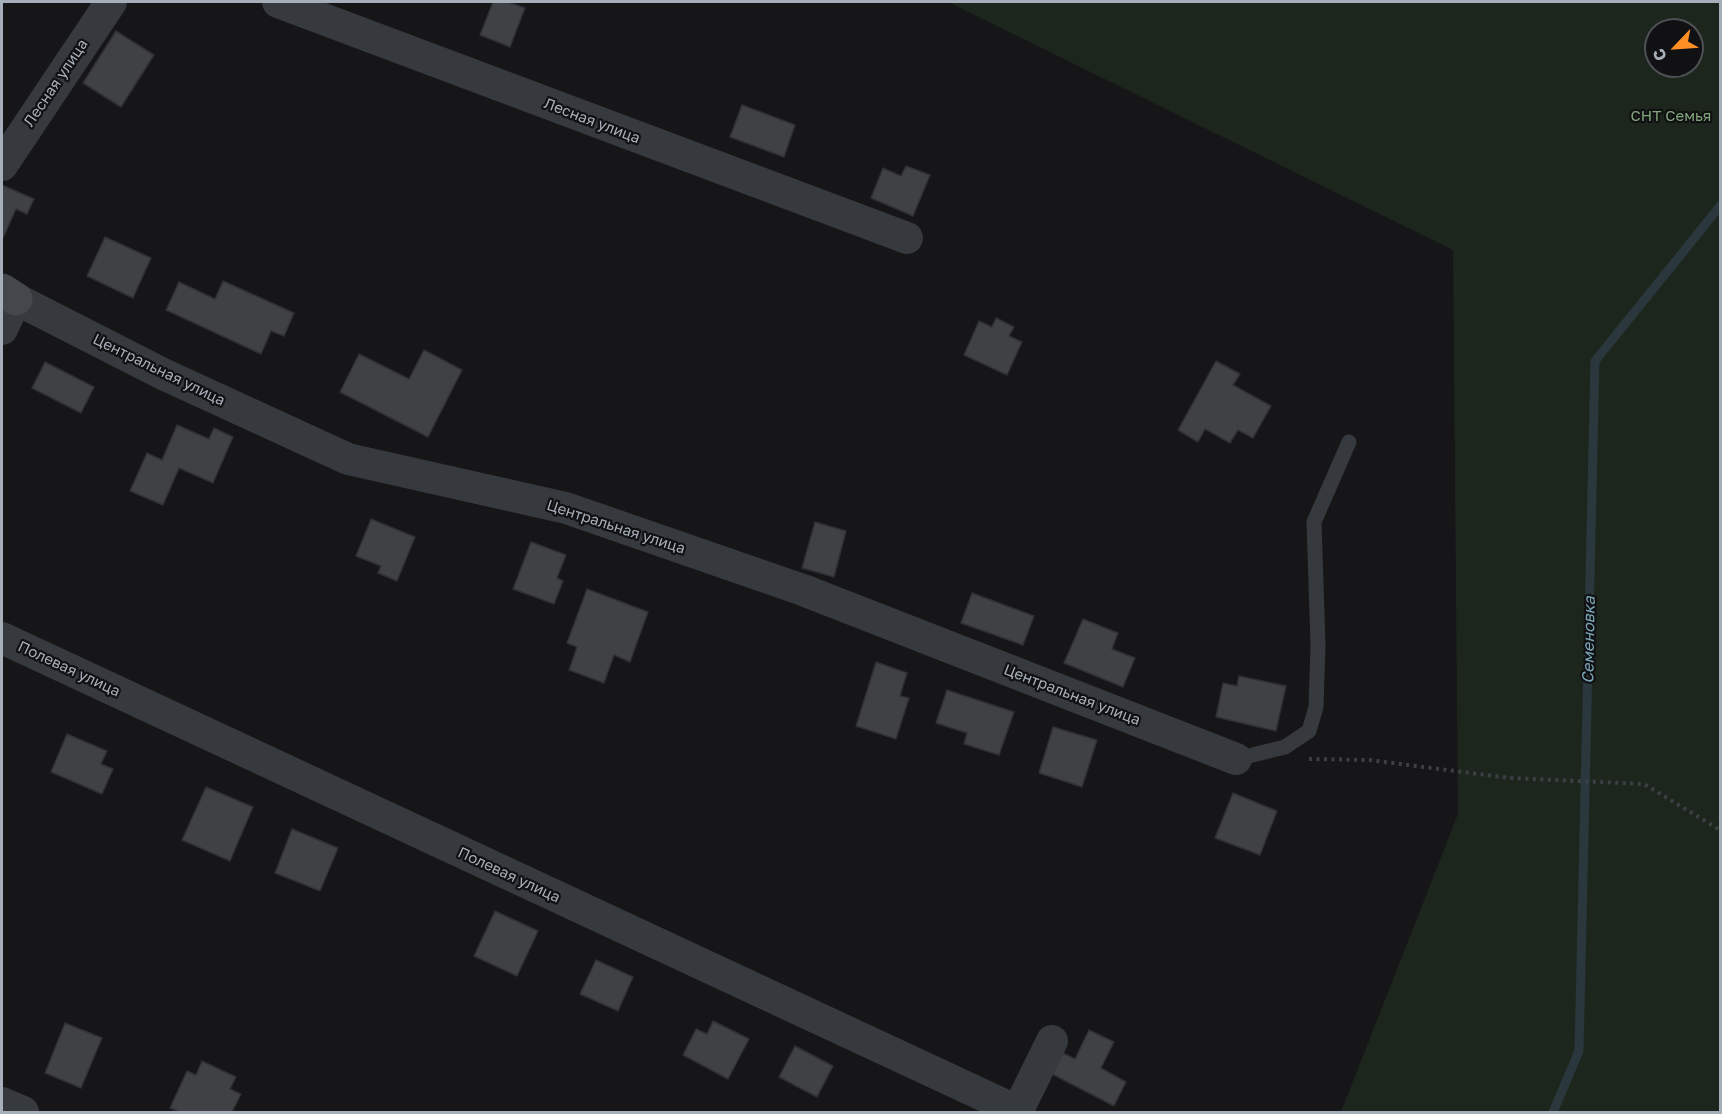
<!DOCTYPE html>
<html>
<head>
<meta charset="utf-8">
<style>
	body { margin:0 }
	#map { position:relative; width:1722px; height:1114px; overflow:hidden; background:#161618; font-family:"Golos Text",sans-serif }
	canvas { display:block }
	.frame { position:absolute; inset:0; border:3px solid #a6afb9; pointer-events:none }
	.north { position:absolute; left:1644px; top:18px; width:60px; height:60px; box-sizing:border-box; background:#111113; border:2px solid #4d5055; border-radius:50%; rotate:245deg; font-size:16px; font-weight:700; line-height:24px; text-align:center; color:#a6afb9 }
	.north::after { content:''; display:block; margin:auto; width:21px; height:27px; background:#ff9026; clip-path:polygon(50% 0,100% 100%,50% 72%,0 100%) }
</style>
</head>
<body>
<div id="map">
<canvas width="1722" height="1114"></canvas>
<div class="frame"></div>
<div class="north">С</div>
</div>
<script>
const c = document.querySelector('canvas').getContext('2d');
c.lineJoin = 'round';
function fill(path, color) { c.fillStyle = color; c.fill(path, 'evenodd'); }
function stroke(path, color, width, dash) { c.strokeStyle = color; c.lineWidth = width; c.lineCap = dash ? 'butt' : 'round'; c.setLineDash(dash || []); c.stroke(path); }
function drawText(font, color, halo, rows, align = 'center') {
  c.font = font + ' "Golos Text",sans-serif'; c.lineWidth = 4.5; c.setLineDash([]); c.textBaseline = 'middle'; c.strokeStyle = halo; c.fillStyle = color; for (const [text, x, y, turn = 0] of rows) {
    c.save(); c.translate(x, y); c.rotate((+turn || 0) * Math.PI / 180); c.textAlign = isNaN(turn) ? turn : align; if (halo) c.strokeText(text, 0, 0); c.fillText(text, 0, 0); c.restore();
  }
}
fill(new Path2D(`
	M948 2H1720V1112H1341L1458 814 1453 250ZM1656 30H1692V66H1656Z`), '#1d261d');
stroke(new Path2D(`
	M1553 1112 1579 1051 1595 361 1720 206`), '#2a383d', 9);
const building = new Path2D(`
	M493 2H508L525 8 510 47 480 35Z
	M116 31 154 55 121 107 83 83Z
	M742 105 795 125 784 157 730 137Z
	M906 166 930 175 913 216 871 198 883 168 901 176Z
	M2 185 34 199 27 214 16 209 3 238 2 237Z
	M105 237 151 258 133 298 87 276Z
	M223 281 294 313 284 336 271 331 261 354 166 310 179 282 215 299Z
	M996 318 1014 327 1009 336 1022 342 1007 375 964 355 979 321 992 327Z
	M424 350 462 370 428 437 340 392 359 354 409 379Z
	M1216 361 1240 374 1233 385 1271 406 1253 438 1238 430 1230 443 1205 429 1198 442 1178 430Z
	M45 362 94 387 81 413 32 388Z
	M177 425 209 439 214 428 233 437 213 483 179 468 163 505 130 491 147 453 162 460Z
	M371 519 415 537 397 581 378 573 381 566 356 556Z
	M815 522 846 531 834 577 802 568Z
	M531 542 566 555 557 578 563 581 554 604 513 589Z
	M587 589 648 612 630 662 614 655 604 683 569 670 577 647 567 643Z
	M972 593 1034 616 1023 645 961 623Z
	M1083 619 1118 633 1112 649 1135 658 1123 687 1064 663Z
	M876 662 907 673 900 696 909 698 896 739 856 726Z
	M1239 676 1286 686 1276 731 1216 717 1223 683 1237 686Z
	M947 690 1014 712 999 755 964 744 967 733 936 723Z
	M1053 727 1097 740 1082 787 1039 773Z
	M67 734 107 751 101 764 113 769 102 794 51 772Z
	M206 787 253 807 230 861 182 840Z
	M1233 793 1277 811 1260 855 1215 838Z
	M292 829 338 848 320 891 275 873Z
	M495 911 538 931 517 976 474 956Z
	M596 960 633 977 618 1011 580 994Z
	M713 1021 749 1039 728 1079 683 1055 696 1029 707 1034Z
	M65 1023 102 1038 81 1088 45 1073Z
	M1089 1030 1114 1042 1101 1068 1126 1082 1114 1106 1048 1072 1059 1051 1075 1059Z
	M795 1046 833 1066 817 1097 779 1077Z
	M202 1061 236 1077 230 1089 241 1094 232 1112H179L170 1108 187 1071 196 1075Z`);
fill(building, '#3f4145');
stroke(building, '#2f3034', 1.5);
stroke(new Path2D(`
	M1309 759 1369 760 1510 778 1644 784 1720 830`), '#3c4044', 4, [3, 4.5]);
stroke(new Path2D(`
	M1236 759 1285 747 1309 731 1316 707 1318 645 1314 522 1349 442`), '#36393d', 15);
stroke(new Path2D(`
	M278 2 907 238
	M2 165 111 2
	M2 329 16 299 163 374 348 459 566 508 803 590 1236 759
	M2 638 1017 1111
	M2 1103 23 1112
	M1017 1112 1052 1041`), '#36393d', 32);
stroke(new Path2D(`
	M2 290 16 299`), '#44484d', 33);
drawText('15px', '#a6afb9', '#111113', [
	["Лесная улица",56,83,-56],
	["Лесная улица",592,121,21],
	["Центральная улица",159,370,26],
	["Центральная улица",616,527,18],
	["Полевая улица",69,669,25],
	["Центральная улица",1072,695,21],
	["Полевая улица",509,875,25]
]);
drawText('15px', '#80a67b', '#111113', [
	["СНТ Семья",1671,116]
]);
drawText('italic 16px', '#7aa6b7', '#111113', [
	["Семеновка",1589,640,-89]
]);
</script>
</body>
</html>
